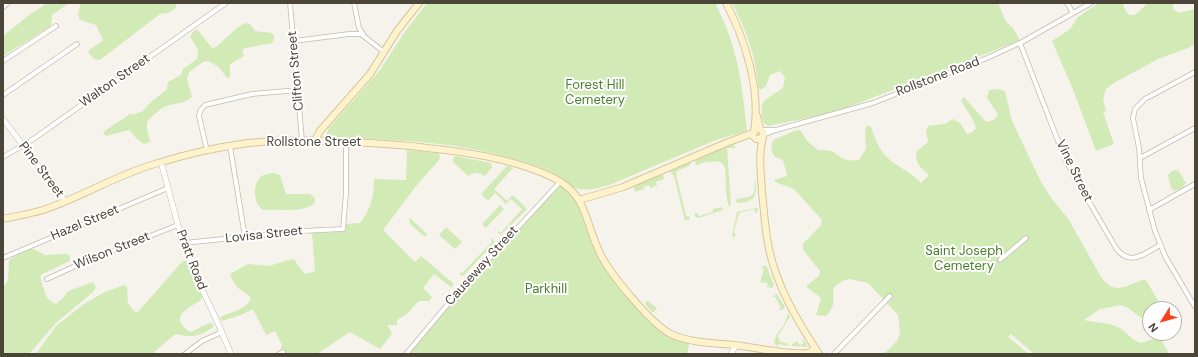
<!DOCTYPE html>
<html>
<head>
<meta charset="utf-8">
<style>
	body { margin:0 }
	#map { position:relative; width:1198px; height:357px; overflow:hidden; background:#f6f3ec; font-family:"DM Sans",sans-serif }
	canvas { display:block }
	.frame { position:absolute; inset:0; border:4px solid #4b4439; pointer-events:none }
	.north { position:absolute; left:1142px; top:301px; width:40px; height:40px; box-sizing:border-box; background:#fff; border:1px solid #b7b4b0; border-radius:50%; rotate:233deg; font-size:11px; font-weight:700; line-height:16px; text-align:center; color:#4b4439 }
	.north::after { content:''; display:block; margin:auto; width:14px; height:18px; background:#fc3f1d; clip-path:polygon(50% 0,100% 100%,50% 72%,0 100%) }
</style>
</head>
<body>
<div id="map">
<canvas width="1198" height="357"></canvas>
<div class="frame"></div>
<div class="north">N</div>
</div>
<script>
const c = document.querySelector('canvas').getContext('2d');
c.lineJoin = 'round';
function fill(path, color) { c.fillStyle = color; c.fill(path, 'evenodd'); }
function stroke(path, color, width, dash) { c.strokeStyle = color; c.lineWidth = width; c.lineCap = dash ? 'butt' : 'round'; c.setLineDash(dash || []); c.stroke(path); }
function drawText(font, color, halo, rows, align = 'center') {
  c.font = font + ' "DM Sans",sans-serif'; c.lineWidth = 4; c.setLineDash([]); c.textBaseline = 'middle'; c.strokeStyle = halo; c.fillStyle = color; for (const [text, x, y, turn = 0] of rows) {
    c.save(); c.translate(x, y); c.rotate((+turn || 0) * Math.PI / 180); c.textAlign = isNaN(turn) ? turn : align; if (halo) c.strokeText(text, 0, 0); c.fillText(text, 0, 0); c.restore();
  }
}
fill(new Path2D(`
	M47 3H69L52 15 51 26 3 56V36L29 15Z
	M81 3H173L177 5 175 9 168 13 160 14 100 60 94 59 88 52C92 46 98 46 103 40L96 25 80 20 78 14Z
	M427 3H715C738 47 742 83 747 131L716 140 609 185C598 188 587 192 576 188 569 187 565 180 559 176 543 167 525 162 507 157 448 140 386 140 325 137L329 128 380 70 404 33Z
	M732 3H998L1006 22 1013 28 1020 40 922 79 832 113 768 126C760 122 762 111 762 104L765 100 783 88 785 78 780 71 770 75 766 86 761 90 758 88C757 59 746 29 732 3Z
	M1099 3H1122L1127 13 1130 15H1135L1148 3H1173V9L1179 13 1195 9V44L1188 48 1158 59 1114 83 1106 89 1103 99 1106 111 1103 112 1114 144 1096 151 1072 87 1052 41 1070 29 1078 17Z
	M245 23 250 24 255 31 272 33 274 35V39L272 43 245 48 242 50 244 56 230 64V77L227 78 219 67 208 61 203 62 189 72 187 79 192 97C184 104 173 103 164 107 157 111 152 116 147 122V130L150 142 144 144 137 139 129 130 106 136 103 132 130 114H135L143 111 150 103 167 89 168 82 181 75 183 69 197 59 198 49 190 37 193 32 197 29 212 48 216 47 237 28Z
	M998 89 1005 91 1012 121 1041 182 1052 199 1069 220 1101 277C1115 295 1123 287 1142 280H1146L1163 309H1150V317C1141 321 1138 315 1131 310 1129 308 1125 307 1122 305L1100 309 1084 320C1096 323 1107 322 1118 327 1125 330 1127 335 1133 339 1135 341 1139 342 1141 343L1153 339 1160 338 1162 341 1169 354H1034L1011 334 1008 337 1029 354H884L897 341 900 333 898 315 868 283 849 279 842 281 833 288C834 301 835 306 826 316L816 315 821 298C816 293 810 291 806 286L819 276 820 271 803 250V244L821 225 822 220 794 189 775 182 774 180 787 176 783 160 775 157 771 150 773 140 794 131 800 130 808 142 818 150C822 150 828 150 831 151 843 158 843 162 859 160L866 149 865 130 867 126 871 127C875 139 880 152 890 160 900 168 912 173 921 183L929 175C920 167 916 165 916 152L928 142 926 131 928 126 945 124 953 119 960 123 967 134 972 132 976 128 972 118 961 101 964 97 986 122 994 120 998 114 987 98 989 90Z
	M735 145V148H727L731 204 729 207C727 202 726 192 726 186 725 172 729 158 709 162 705 162 701 163 697 165L695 163 696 159 724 147Z
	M407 150 439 153 440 157 439 160 416 186 383 230 415 262 421 256 453 283 452 288 434 274 423 288 432 297 429 301H419L413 307 408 313 397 320V325H388V326L392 334 380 349 350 332 317 354H282L280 351 282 345 275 331 266 335 253 309 241 315 222 321 220 318 222 316C232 312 247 309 251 298 248 294 245 293 241 290 235 286 232 280 230 274L248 264 269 266 288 260 294 259 299 267 305 274 315 271 312 233 343 232 346 230V224L360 223C371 210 374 195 374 179L406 180Z
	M455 156 491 163 492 167 485 176C479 172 473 172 468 176L453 162V159Z
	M687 163H689L691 165 677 171 676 174 686 216H689L690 219 685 221 674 176C672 174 670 173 672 169Z
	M507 166 513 168 494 189 507 201 513 195 527 209 501 235 498 233V231L501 233 522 209 511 199 506 204 495 193 488 201 481 194Z
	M1178 170 1186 183 1182 188 1174 191 1171 188 1168 175 1172 171Z
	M274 173 280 175 286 194H310L315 198 314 204C301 213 279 209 263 210 253 204 252 182 262 176 265 174 271 173 274 173Z
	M661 174 663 175 664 179 656 182 657 186 650 188 649 185 643 187 644 189 635 192 634 186Z
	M561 181 574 193 595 240 612 272 664 329 690 339 687 354H406L459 291Z
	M756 181C757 197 754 202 738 203L736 202 737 199C751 196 755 199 755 182Z
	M500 205 504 209 486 228 482 224Z
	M722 207 723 210 698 218 694 216 696 212 699 216 713 212V209Z
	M756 208H758L757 213 755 212 754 209 739 213 734 232 736 236 734 237 732 236 737 212Z
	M409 217 427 234 425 237 410 224Z
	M446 227 462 242 455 249 439 235Z
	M490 239H492L495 242 463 276 460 275V272L462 273 492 242Z
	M31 248 45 255 65 254 70 255V261L42 274 40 277C45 288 43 299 56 304L64 297 68 291 93 282 96 287 93 292 56 323 29 354H3V288L8 280 9 260 24 251Z
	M186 260 202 297 201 300C187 309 168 317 190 332 198 330 203 324 211 323L213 324V327C205 333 197 337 187 336 182 336 179 333 174 335L152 354H36L56 326 84 304 103 293 124 285 127 287C129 301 124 303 137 313L182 262Z
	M766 265 774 285 772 288 767 287 768 283 760 282 764 269 761 267Z
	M777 294 785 307 782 310H779L781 307 775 297H772Z
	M648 301 657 308 654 312H652L645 304V302Z
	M788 313 790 317 778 336 780 342 787 343 789 346 778 344V347L776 346 774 342 777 334 784 325Z
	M803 339 807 345V347L793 346 791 345 796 342V340L800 345 804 343 802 340Z`), '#d2eab5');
const minor = new Path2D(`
	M290 3 302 140
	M354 3 359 28 363 34
	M1067 3 1073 13
	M3 7 8 3
	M294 41 349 34H361L384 52
	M1020 43 1065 159 1078 183 1116 248C1130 267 1144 254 1160 245
	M3 61 56 26
	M1195 72 1145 99 1135 109 1133 118 1139 148 1141 178 1155 231 1165 256 1195 307
	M3 95 77 44
	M762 130H776
	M763 135 776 130 873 103 987 58 1022 42 1091 3
	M230 146 245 237
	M207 151 199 116 200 111 205 105 252 94 298 90
	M3 157 32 140 226 3
	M1140 158 1195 128
	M1149 210 1195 184
	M184 243 302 231 343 229 346 193V142
	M3 258 168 188
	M1000 260 1026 238
	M47 279 84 262 178 225
	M185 354 202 341 222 332
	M279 354 283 352
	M406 354 459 291 561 181
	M834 354 890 296`);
const tertiary = new Path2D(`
	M3 119 65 201
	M161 162 178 225 192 268 217 321 231 354
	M731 354 736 345`);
const secondary = new Path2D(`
	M726 3C745 39 761 90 754 131
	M757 116 760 129 763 132V135L760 139H756L753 136V133L757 129H760
	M763 137C758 155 761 173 762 192 764 211 765 230 769 249 777 287 798 322 819 354
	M315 140 320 131 370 74 397 31 419 3
	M579 200 623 187 726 143 753 133
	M3 219C16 216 30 214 43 210 82 197 118 174 158 163 187 154 218 147 248 143 280 140 312 140 344 142 372 143 399 144 427 148 466 152 506 158 543 173 588 191 582 214 599 251 608 272 651 324 671 334 690 344 726 343 748 347 762 349 794 355 807 353 810 353 813 350 815 349`);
stroke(minor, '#c2bbae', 5.5);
stroke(tertiary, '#c2bbae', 6);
stroke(secondary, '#d6c79b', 8);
stroke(minor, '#fff', 4);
stroke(tertiary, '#fff', 5);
stroke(secondary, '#fff3cd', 6);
drawText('13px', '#4b4439', '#fff', [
	["Clifton Street",296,71,-95],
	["Rollstone Road",938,77,-21],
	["Walton Street",115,81,-35],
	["Rollstone Street",314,143],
	["Pine Street",41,170,53],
	["Vine Street",1074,171,64],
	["Hazel Street",85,223,-23],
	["Lovisa Street",264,235,-6],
	["Wilson Street",112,251,-22],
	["Pratt Road",191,260,69],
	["Causeway Street",482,266,-48]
]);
drawText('13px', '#4a7f2a', '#fff', [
	["Forest Hill",595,86],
	["Cemetery",595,101],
	["Saint Joseph",964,252],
	["Cemetery",964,267],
	["Parkhill",546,290]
]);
</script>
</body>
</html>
